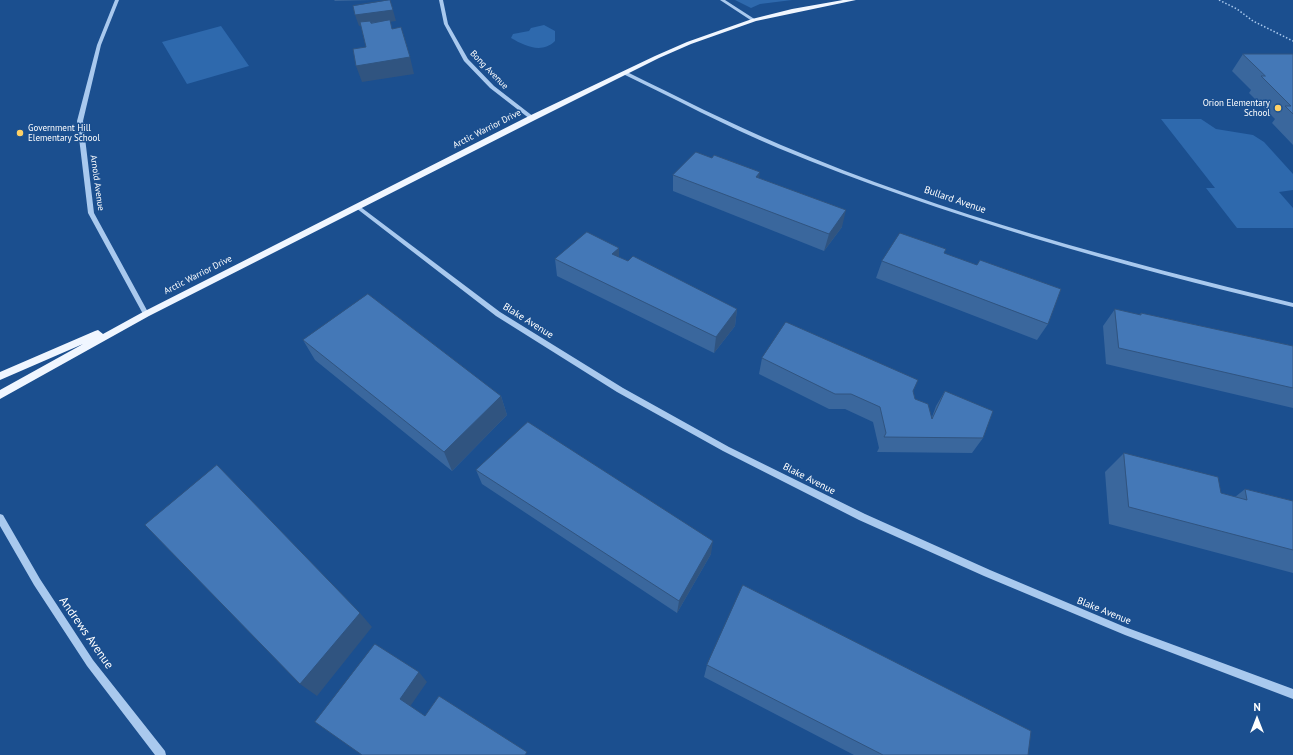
<!DOCTYPE html>
<html>
<head>
<meta charset="utf-8">
<style>
	body { margin:0 }
	#map { position:relative; width:1293px; height:755px; overflow:hidden; background:#1b4f8f; font-family:"PT Sans",sans-serif }
	canvas { display:block }
	.north { position:absolute; left:1237px; top:699px; width:40px; height:40px; -webkit-text-stroke:3px #1b4f8f; paint-order:stroke; rotate:0deg; font-size:11px; font-weight:700; line-height:16px; text-align:center; color:#fff }
	.north::after { content:''; display:block; margin:auto; width:14px; height:18px; background:#fff; clip-path:polygon(50% 0,100% 100%,50% 72%,0 100%) }
</style>
</head>
<body>
<div id="map">
<canvas width="1293" height="755"></canvas>
<div class="north">N</div>
</div>
<script>
const c = document.querySelector('canvas').getContext('2d');
c.lineJoin = 'round';
function fill(path, color) { c.fillStyle = color; c.fill(path, 'evenodd'); }
function stroke(path, color, width, dash) { c.strokeStyle = color; c.lineWidth = width; c.lineCap = dash ? 'butt' : 'round'; c.setLineDash(dash || []); c.stroke(path); }
function drawText(font, color, halo, rows, align = 'center') {
  c.font = font + ' "PT Sans",sans-serif'; c.lineWidth = 3; c.setLineDash([]); c.textBaseline = 'middle'; c.strokeStyle = halo; c.fillStyle = color; for (const [text, x, y, turn = 0] of rows) {
    c.save(); c.translate(x, y); c.rotate((+turn || 0) * Math.PI / 180); c.textAlign = isNaN(turn) ? turn : align; if (halo) c.strokeText(text, 0, 0); c.fillText(text, 0, 0); c.restore();
  }
}
fill(new Path2D(`
	M735 0H792L760 4 751 8Z
	M544 25 555 31V41C542 54 525 46 511 38L513 34 529 31 531 28Z
	M221 26 249 66 187 84 162 42Z
	M1161 119H1201L1216 129 1253 135 1264 142 1293 174V190L1279 192 1293 208V228H1237L1206 188H1215Z`), '#2e69ad');
stroke(new Path2D(`
	M1219 0 1237 9 1253 21 1293 41`), '#a9c9ee', 1.5, [1.5, 2]);
fill(new Path2D(`
	M115 0H119L101 45 83 121 94 213 149 314 146 316 143 314 88 213 77 121 97 45Z
	M439 0H443L448 24 468 59 494 86 534 117V119H530L490 88 464 61 444 24Z
	M720 0H725L756 20 752 21Z
	M623 72H627C678 97 729 123 781 145 946 215 1119 261 1293 303V307C1118 265 945 217 778 148 726 126 675 99 623 74Z
	M358 205 500 312 623 388 729 447 865 514 990 570 1125 627 1293 689V699L1125 635 984 576 859 520 723 451 617 392 496 316 356 208V206Z
	M0 514 3 515 40 579 93 660 165 751 166 755H155L87 666 34 585 0 526Z`), '#a9c9ee');
fill(new Path2D(`
	M843 0H856L756 21 691 44 659 58 535 120 149 316 0 399V390L83 344 0 380V372L95 331 98 330 103 334 143 312 529 116 655 56 687 42 752 19 792 9Z`), '#f0f6ff');
fill(new Path2D(`
	M334 0H373L335 1Z
	M1243 54H1293V145L1272 123 1275 119 1249 93 1251 90 1232 71Z
	M673 175 759 178 842 227 824 251 673 191Z
	M619 257 737 309 735 326 714 353 557 276 555 259Z
	M882 261 1048 324 1037 340 876 278Z
	M1115 309 1139 315 1141 313 1293 346V408L1106 364 1103 326Z
	M303 340 501 396 507 415 452 471 315 360Z
	M762 358 913 391 915 399 932 417 936 406 945 391 983 438 972 453 877 452 879 448 873 422 845 409H829L759 374Z
	M1124 453 1221 493 1235 497 1245 489 1293 501V573L1109 524 1105 472Z
	M476 470 711 554 677 613 482 484Z
	M707 665 1028 755H854L704 677Z`), '#3a679d');
fill(new Path2D(`
	M393 10 396 21 359 26 355 15Z
	M410 57 414 74 362 82 356 66Z
	M760 172 758 189 756 177Z
	M846 210 842 227 824 251 829 234Z
	M619 248V265L612 254Z
	M737 309 735 326 714 353 716 337Z
	M501 396 507 415 452 471 444 452Z
	M713 541 711 554 677 613 679 601Z
	M360 613 372 627 317 696 300 684Z
	M419 672 427 682 409 708 400 699Z`), '#305480');
const building = new Path2D(`
	M390 0 393 10 355 15 353 6Z
	M390 20 392 29 401 27 410 57 356 66 353 49 366 47 360 22 370 21 371 23Z
	M1243 54H1293V114L1285 106H1291L1261 76H1265Z
	M696 152 712 158 714 155 760 172 756 177 846 210 829 234 673 175Z
	M587 232 619 248 612 254 628 261 633 256 737 309 716 337 555 259Z
	M900 233 946 249 944 253 977 265 980 260 1061 289 1048 324 882 261Z
	M368 294 501 396 444 452 303 340Z
	M1115 309 1141 315V313L1293 346V388L1119 348Z
	M786 322 918 380 913 391 915 399 928 404 932 419 945 391 993 411 983 438 884 437 886 433 880 407 851 394H835L762 358Z
	M528 422 713 541 679 601 476 470Z
	M1124 453 1218 477 1221 493 1247 500 1245 489 1293 501V550L1129 507Z
	M217 465 360 613 300 684 145 525Z
	M743 585 1031 731 1028 755H883L707 665Z
	M375 644 419 672 400 699 425 716 439 696 527 752 525 755H362L315 722Z`);
fill(building, '#4478b7');
stroke(building, '#305480', 1);
for (const [x, y, r, color] of [
	[1278,108,4,"#ffd166"],
	[20,133,4,"#ffd166"]
]) { const dot = new Path2D(); dot.arc(x, y, r, 0, 2 * Math.PI); c.fillStyle = color; c.fill(dot); stroke(dot, '#1b4f8f', 1.5); }
drawText('9px', '#fff', '#1b4f8f', [
	["Bong Avenue",489,70,46],
	["Arctic Warrior Drive",487,129,-27],
	["Arnold Avenue",97,183,82],
	["Arctic Warrior Drive",198,275,-27]
]);
drawText('9px', '#fff', '#1b4f8f', [
	["Orion Elementary",1270,103],
	["School",1270,113],
	["Government Hill",28,128,"left"],
	["Elementary School",28,138,"left"]
], 'right');
drawText('10px', '#fff', '#1b4f8f', [
	["Bullard Avenue",955,200,19],
	["Blake Avenue",528,321,32],
	["Blake Avenue",809,479,27],
	["Blake Avenue",1104,611,22]
]);
drawText('12px', '#fff', '#1b4f8f', [
	["Andrews Avenue",86,633,55]
]);
</script>
</body>
</html>
